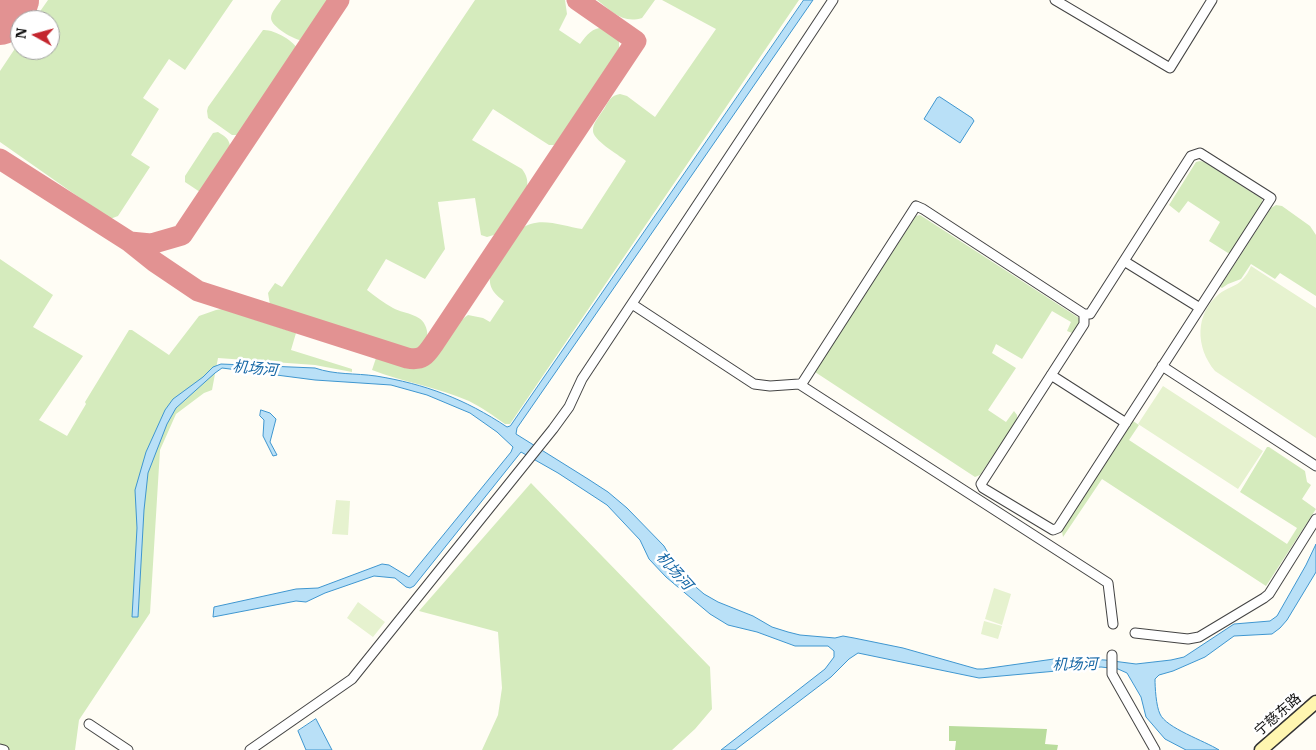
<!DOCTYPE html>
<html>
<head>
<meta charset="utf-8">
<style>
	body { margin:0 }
	#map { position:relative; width:1316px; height:750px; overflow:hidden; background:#fffdf5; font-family:"IBM Plex Serif",serif }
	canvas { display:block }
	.north { position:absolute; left:10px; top:10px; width:50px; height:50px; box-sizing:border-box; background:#fff; border:1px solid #a0a0a0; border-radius:50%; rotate:277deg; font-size:14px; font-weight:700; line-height:20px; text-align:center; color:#111 }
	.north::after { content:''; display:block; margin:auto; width:18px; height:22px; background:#c4262e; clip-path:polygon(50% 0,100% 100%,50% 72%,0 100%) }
</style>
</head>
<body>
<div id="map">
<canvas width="1316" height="750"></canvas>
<div class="north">N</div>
</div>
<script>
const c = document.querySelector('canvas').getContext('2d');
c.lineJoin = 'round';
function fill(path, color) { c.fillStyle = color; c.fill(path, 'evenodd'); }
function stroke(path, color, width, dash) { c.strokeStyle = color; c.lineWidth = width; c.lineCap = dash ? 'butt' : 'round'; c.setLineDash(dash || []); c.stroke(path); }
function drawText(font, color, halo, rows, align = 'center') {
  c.font = font + ' "IBM Plex Serif","Noto Sans SC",serif'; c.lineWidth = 5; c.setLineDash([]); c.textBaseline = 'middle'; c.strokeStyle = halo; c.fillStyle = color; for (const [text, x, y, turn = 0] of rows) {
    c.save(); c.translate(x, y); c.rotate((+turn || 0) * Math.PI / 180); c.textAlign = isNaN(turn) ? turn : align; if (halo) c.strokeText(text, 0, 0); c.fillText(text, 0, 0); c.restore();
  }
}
fill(new Path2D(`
	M48 0H233L185 70 169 59 143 98 159 109 131 155 150 167 118 216 110 219 0 142V71L20 41V50H50V20H34Z
	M281 0H333L306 40 303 41C295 40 271 27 271 18 271 12 278 5 281 0Z
	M475 0H565L567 14 559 30 580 44C589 32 595 25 611 29L619 38V51L559 140 554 145H549L493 109 472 140 522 169C527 176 528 180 527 188L497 234 487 237 481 235 475 198 438 202 445 249 425 279 386 259 367 290C375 296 384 303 393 308 406 315 424 313 427 331 428 336 426 342 422 346 417 352 412 352 405 351L276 308 270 305 268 293 275 283 282 287Z
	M597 0H655L642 18C622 24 612 11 597 0Z
	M662 0H799L510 424H505C494 416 481 407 469 401 437 387 403 382 372 370L376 358C399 365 419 375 437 354 442 348 446 341 450 334 456 327 460 320 468 315L483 318 490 322 504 301C494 294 487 286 491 273L520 230C537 215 562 226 582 229L626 161C618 154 592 140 593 130 593 123 600 115 604 109 608 102 611 95 620 94L627 96 655 117 716 29Z
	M263 30C273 29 296 41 298 51L242 133 241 135H232L208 118 207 111 208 107Z
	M218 132C224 136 229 138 230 146L204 189 200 192 185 182V176L213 133Z
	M1200 161 1204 162 1262 199V207L1232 252 1228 253 1209 241 1220 222 1188 201 1179 213 1169 205 1196 162Z
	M1276 205 1282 206 1310 226 1316 235V296L1280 273 1275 279 1251 264 1241 279 1228 284 1222 288 1220 287 1271 208Z
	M920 215 1079 318C1080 325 1077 329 1072 333L1067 331 1071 322 1052 311 1022 359 996 344 992 353 1016 368 988 410 1006 422 1014 411 1017 415V420L980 475 975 477 815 372 916 216Z
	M0 259 53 295 33 327 83 356 39 420 67 436 86 404 85 402 129 330H132L169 355 199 316 216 310 222 309 296 333 291 350 352 369V372L315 365 218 358 212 390 204 393 176 414 160 450 150 613 79 720 75 750H0Z
	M1133 421 1139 425 1129 440 1287 544 1297 528 1240 492 1267 447H1269L1305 471 1307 482 1311 485 1302 499 1316 509 1266 586 1102 479 1063 537 1062 531 1064 527Z
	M531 483 710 667 712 709 695 729 672 750H482L498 715 502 688 498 632 419 611Z`), '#d5ebbd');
fill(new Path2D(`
	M949 726 1047 729 1045 744 1058 745 1057 750H955L956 741H949Z`), '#b9dc9c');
fill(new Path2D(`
	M1251 266 1316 308V438L1215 371C1195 347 1195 314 1219 294 1226 288 1237 286 1242 280 1246 276 1249 271 1251 266Z
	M1163 386 1263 451 1238 489 1138 424Z
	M336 500 350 501 348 535 332 534Z
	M994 588 1011 594 1002 625 985 619Z
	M358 602 385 622 373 637 347 618Z
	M984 621 1002 626 998 639 981 634Z`), '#e6f2cf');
const water = new Path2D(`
	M804 0H813L517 428 516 434 588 479 608 492 627 508 664 546 676 567 690 582 704 594 718 602 753 616 772 627 788 632 800 635 835 638 843 636 854 638 903 648 977 669H983L1061 658 1105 660 1136 664 1171 660 1184 657 1234 624 1270 621 1277 616 1306 565 1316 544V572L1287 620 1280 628 1272 634 1234 636 1205 657 1173 671 1159 675 1155 679C1155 687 1156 706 1160 714 1166 728 1205 741 1219 750H1186L1165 739 1146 717 1141 697 1127 673 1118 669 1101 667 979 678 858 653 849 659 831 677 735 750H721L825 669 834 657V651L828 646H795L757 632 728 625 710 614 666 577 649 559 640 540 607 505 558 473 521 452 414 586 410 588 406 587 395 578 374 576 325 593 306 602 296 601 213 617 214 607 296 589 318 588 382 564 389 565 409 577 511 452 513 447 497 432 470 413 427 395 391 385 315 380 222 368 215 373 176 408 167 424 148 473 144 510 138 617H132L137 528 135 490 146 452 165 410 173 399 203 377 213 367 221 364 315 368C335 375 355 373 376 376 425 384 465 399 507 427L510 426Z
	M940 97 972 118 974 121 960 143 924 119 937 98Z
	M261 410 270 413 276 419 270 442 277 455 273 456 263 436 264 420 260 416Z
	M316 719 332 750H306L298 731Z`);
fill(water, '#b9e0f7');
stroke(water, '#3f96cf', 1);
stroke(new Path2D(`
	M0 159 130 242 151 244 182 235 339 0
	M130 242 155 262 198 291 407 358C423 361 426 355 435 342L636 41 577 0`), '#e29292', 21);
stroke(new Path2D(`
	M0 19 13 0`), '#e29292', 52);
const street = new Path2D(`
	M1055 0 1170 68 1212 0
	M1124 261 1200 308
	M632 304 754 384 770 386 799 384 1108 583 1113 624
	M1162 366 1316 466
	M1051 375 1126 423
	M801 385 916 206 923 209 1084 314H1090L1191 156 1200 153 1271 198 1058 528 1053 530 983 488 981 484 1084 324V314
	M1135 633 1188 639 1199 637 1264 598 1269 594 1316 519
	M1112 655V674L1155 750
	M89 724 128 750
	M0 749 4 750
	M250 750 352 679 553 429 569 407 582 379 833 0`);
const secondary = new Path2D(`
	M1261 750 1316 702`);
stroke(street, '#444', 11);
stroke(secondary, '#333', 15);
stroke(street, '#fff', 9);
stroke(secondary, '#fff6b0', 12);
drawText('14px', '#111', '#fff', [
	["宁慈东路",1278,715,-41]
]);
drawText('italic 15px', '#1768a6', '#fff', [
	["机场河",255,369,5],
	["机场河",674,571,48],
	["机场河",1075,665,-1]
]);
</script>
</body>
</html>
